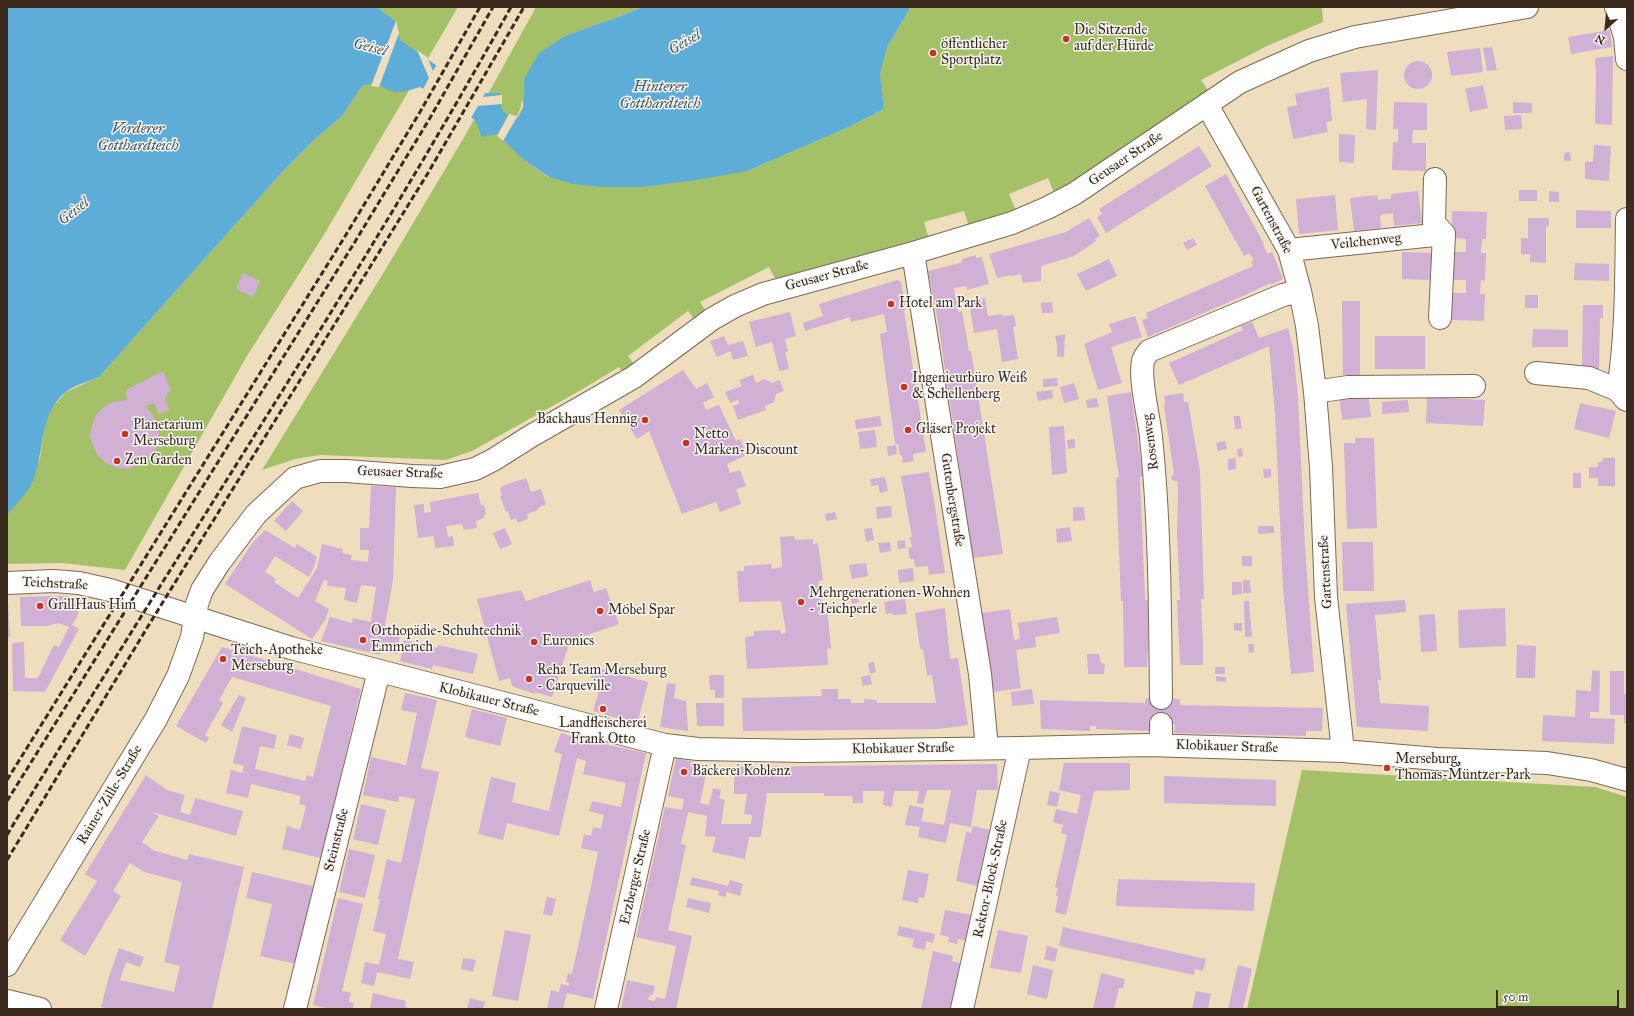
<!DOCTYPE html>
<html>
<head>
<meta charset="utf-8">
<style>
	body { margin:0 }
	#map { position:relative; width:1634px; height:1016px; overflow:hidden; background:#eedebd; font-family:"IM FELL Great Primer",serif }
	canvas { display:block }
	.frame { position:absolute; inset:0; border:8px solid #3b2a1e; pointer-events:none }
	.north { position:absolute; left:1586px; top:8px; width:40px; height:40px; -webkit-text-stroke:3px #f6f6f2; paint-order:stroke; rotate:207deg; font-size:11px; font-weight:700; line-height:16px; text-align:center; color:#3b2a1e }
	.north::after { content:''; display:block; margin:auto; width:14px; height:18px; background:#3b2a1e; clip-path:polygon(50% 0,100% 100%,50% 72%,0 100%) }
	.scale { position:absolute; left:1496px; top:990px; width:123px; height:18px; box-sizing:border-box; border:2px solid #3b2a1e; border-top:0; padding-left:5px; font-size:12px; line-height:14px; white-space:nowrap; color:#3b2a1e; -webkit-text-stroke:3px #f6f6f2; paint-order:stroke }
</style>
</head>
<body>
<div id="map">
<canvas width="1634" height="1016"></canvas>
<div class="frame"></div>
<div class="north">N</div>
<div class="scale">50 m</div>
</div>
<script>
const c = document.querySelector('canvas').getContext('2d');
c.lineJoin = 'round';
function fill(path, color) { c.fillStyle = color; c.fill(path, 'evenodd'); }
function stroke(path, color, width, dash) { c.strokeStyle = color; c.lineWidth = width; c.lineCap = dash ? 'butt' : 'round'; c.setLineDash(dash || []); c.stroke(path); }
function drawText(font, color, halo, rows, align = 'center') {
  c.font = font + ' "IM FELL Great Primer",serif'; c.lineWidth = 3; c.setLineDash([]); c.textBaseline = 'middle'; c.strokeStyle = halo; c.fillStyle = color; for (const [text, x, y, turn = 0] of rows) {
    c.save(); c.translate(x, y); c.rotate((+turn || 0) * Math.PI / 180); c.textAlign = isNaN(turn) ? turn : align; if (halo) c.strokeText(text, 0, 0); c.fillText(text, 0, 0); c.restore();
  }
}
fill(new Path2D(`
	M377 7H458L325 233 247 356 125 570 62 563 7 564V515L32 483 40 458 44 429 50 410 66 392 99 377 284 170 314 140 342 116 362 86 367 84 394 20Z
	M536 7H642L621 16 567 35 524 79 523 107 518 118 504 139 524 160 548 177 747 171 849 127 884 109 879 74 887 47 911 7H1322L1323 22 1267 46 1201 80 1210 93 1055 195 1048 178 1009 194 1016 211 969 227 964 211 924 222 929 239 776 280 769 267 700 302 707 313 696 322 688 311 628 356 636 367 624 374 619 367 581 390 472 451 446 460 320 455 295 459 262 470 387 267 466 134Z
	M1302 770 1595 787 1627 797V1009H1247Z`), '#a4c168');
fill(new Path2D(`
	M7 7H377L394 20 400 40 453 77 484 93H500C501 110 500 113 518 118L523 107 524 79 539 53 567 35 621 16 642 7H911L887 47 880 74 884 109 849 127 747 171 690 181 642 187H601L573 184 549 177 524 160 497 134 482 137 475 120 420 87C413 89 402 93 395 92 383 90 377 80 362 86L342 116 314 140 284 170 99 377C89 382 74 385 66 392 38 414 45 452 33 481 29 492 14 506 7 515Z`), '#5eadd8');
fill(new Path2D(`
	M396 21 399 33 379 87 371 86Z
	M417 50 427 57 433 71 437 64 454 75 486 91 483 97 502 95V104L478 106 470 120 422 91 429 78Z
	M523 101V107L503 141 497 136 509 114 517 116 521 107V102Z`), '#eedebd');
fill(new Path2D(`
	M1610 30 1612 47 1571 54 1568 37Z
	M1492 47 1497 70 1487 71 1483 48Z
	M1480 48 1483 72 1451 76 1447 52Z
	M1613 56 1612 125 1595 124 1596 77 1595 58Z
	M1404 75a14 14 0 1 1 28 0a14 14 0 1 1-28 0Z
	M1378 70 1376 130 1366 129 1367 99 1343 102 1340 73Z
	M1483 85 1488 108 1470 112 1465 89Z
	M1329 87 1332 121 1326 122 1328 132 1293 139 1287 107 1297 105 1295 94Z
	M1394 102 1427 103V130H1413L1412 143H1426V171L1392 170 1393 142H1398V129H1393Z
	M1513 102 1532 103V113H1513Z
	M1521 115 1522 129 1505 130 1504 116Z
	M1339 134 1355 135 1354 163 1339 162Z
	M1594 145 1611 146 1609 181 1585 179V162H1593Z
	M1199 146 1212 166 1106 233 1097 217 1102 214 1099 209Z
	M1570 152 1571 161H1564V153Z
	M1226 174 1264 244 1263 245 1268 254 1272 252 1283 279 1271 285 1270 283 1243 296 1148 337 1142 320 1148 318 1146 313 1253 266 1251 262 1254 260 1249 253 1244 256 1205 186Z
	M1519 190H1537V201H1519Z
	M1418 191 1422 223 1394 226 1393 213 1380 215 1381 228 1354 231 1350 198 1377 195 1378 200 1385 199H1391V194Z
	M1549 191 1559 192V202H1549Z
	M1335 195 1338 230 1299 234 1296 199Z
	M1576 210 1611 211V228H1576Z
	M1452 211 1487 212 1486 239H1482L1481 253H1486L1485 281 1481 280 1480 294H1485L1484 321 1452 320V293H1466V280H1452V252H1466V239L1452 238Z
	M1089 218 1100 236 1095 239 1096 241 1074 256 1041 266V281L1022 283 1021 274 1011 276V275L997 278 989 254 1066 232Z
	M1528 218H1549V226L1546 227V263L1530 262V254H1521V238H1528Z
	M1193 238 1197 245 1187 250 1183 243Z
	M1402 252 1436 253 1435 280 1402 279Z
	M976 255V258L982 257 989 284 967 290 966 286 954 288 958 312 962 311 969 351H971L1003 554 973 558 937 316 928 271 960 263 962 262V259Z
	M1109 259 1117 276 1086 291 1077 274Z
	M1575 263 1609 264V281L1574 280Z
	M243 273 260 281 253 297 236 289Z
	M897 280 901 282 904 299 906 309 904 310 926 452 913 454 914 461 903 463 902 455 900 456 898 444H895L880 334 887 332 884 314 851 322 850 317 805 331 803 323 823 316 819 304Z
	M1525 295H1538V308H1525Z
	M985 298 988 316 1002 314V316L1014 315 1016 326 1013 327 1018 359 1002 362 997 329 974 333 969 301Z
	M1342 301H1360V375H1343Z
	M1052 302 1053 313H1042L1041 303Z
	M1583 305H1603V318H1600L1599 369H1582Z
	M790 312 796 336 785 339 788 351 785 352 789 369 779 371 772 342 756 347 749 322Z
	M1135 316 1142 337 1111 347 1122 383 1098 390 1084 344 1112 332 1109 324Z
	M1252 322 1259 338 1288 328 1293 348 1298 397 1305 547 1314 672 1291 674 1283 589 1275 413 1269 346 1179 385 1169 363 1243 330 1241 326Z
	M1533 329 1568 330V347H1532Z
	M1065 334 1064 357H1057V344L1055 336Z
	M724 336 728 345 743 341 748 356 733 360 730 351 717 357 710 341Z
	M1375 336H1425V369H1375Z
	M683 370 696 389 707 383 714 397 703 403 706 410 719 405 736 441 740 439 747 455 727 464 730 473 740 470 746 486 736 489 741 504 720 512 716 502 682 514 649 431 637 439 619 410Z
	M163 371 171 389 165 398 169 410 158 414 154 403 145 406 152 414 157 423 159 433 158 444 153 453 146 461 137 466 127 469 117 468 106 463 98 456 93 446 90 436 92 425 96 415 104 407 113 402 127 400 126 390Z
	M753 375 756 383 765 379 772 383 780 380 784 391 776 394 774 402 765 406 766 410 738 420 733 406 739 404 738 400 730 403 725 392 742 386 739 380Z
	M1057 378 1058 386 1043 387V379Z
	M1074 383 1079 399 1064 403 1060 387Z
	M1052 390 1053 398 1038 401 1036 392Z
	M1368 391 1371 417 1342 420 1339 394Z
	M1131 392 1143 476 1140 477 1145 600H1148V648L1147 667H1124L1123 601H1121L1116 478 1119 477 1107 396Z
	M1183 393 1184 402H1188L1200 471 1204 599H1201L1203 646V665H1180L1177 600H1180L1177 531 1178 489 1177 481H1173L1171 477 1174 474 1164 406 1165 405 1164 396Z
	M1427 397 1485 400 1483 426 1426 423Z
	M1097 398 1099 407 1087 408 1086 400Z
	M1408 400 1409 412 1382 414V402Z
	M1580 403 1616 411 1609 438 1574 429Z
	M880 416 882 426 856 429 855 420Z
	M1234 416H1240L1242 429H1235Z
	M1064 426 1067 473 1052 475 1049 427Z
	M875 430 877 447 860 449 858 432Z
	M1355 438H1374L1377 528 1347 529 1344 443H1355Z
	M1075 439V448L1068 449 1067 440Z
	M1225 441 1227 449 1218 451 1216 443Z
	M896 445 897 454 888 456 887 446Z
	M1242 448 1243 456 1238 457 1237 449Z
	M1236 458V469L1228 470V459Z
	M1603 458H1615V486H1598V478H1589V467H1598V462H1602Z
	M1263 469H1271V477L1264 478Z
	M929 472 934 500 945 573 929 575 928 566 915 567 914 559H910L908 548 912 547 910 537H912L901 476Z
	M1573 473H1581V488H1573Z
	M885 477 888 491 880 493 878 485 871 486 870 479Z
	M526 478 531 492 541 489 546 504 538 508V510L527 514 528 519 517 523 516 518 511 520 508 511 506 512 500 496 502 495 500 490 502 486Z
	M371 486 396 487 393 580 384 631 400 634 397 654 381 651 380 655 321 641 330 617 352 623 353 618 371 622 376 587 361 585 357 603 344 600 346 588 327 586 328 582 324 580 315 601 329 609 325 620 312 639 225 584 253 542 265 530 295 548 297 544 317 557 314 567 309 577 275 556 265 572 276 579 274 582 298 598 317 568 322 544 343 549 342 553 352 555 351 560 368 562 369 550H360V528H369Z
	M478 493 481 505H484L486 514 484 515V518L476 521 477 528 464 530 462 524 446 526 448 537 453 536 454 546 435 548 434 536 418 538 414 505 424 504V513L431 512 430 502Z
	M292 501 303 511 286 531 274 521Z
	M891 506 892 517 877 519 876 507Z
	M1073 507H1084L1085 520 1073 521Z
	M835 512 837 519 826 521 825 514Z
	M1258 526H1274V533L1258 534Z
	M1070 527 1072 541 1057 543 1056 529Z
	M505 528 512 544 500 549 493 533Z
	M872 528 874 540 866 542 864 529Z
	M794 536 795 540 813 539V544L818 543 823 580 818 581 823 610 827 609 831 648 827 649 828 665 747 669 745 637 754 636V631L780 630 781 634 786 633 781 601 739 602 737 571H744V566L771 564 772 569 782 567 780 537Z
	M905 540 906 548 898 549 897 541Z
	M890 542 891 551 880 553 878 543Z
	M1342 542H1373L1374 591H1343Z
	M1242 556H1252V566H1242Z
	M866 563 868 576 852 579 849 565Z
	M913 568 914 581 899 583 898 570Z
	M590 580 594 592 606 588 619 624 570 641 552 697 535 692V694L512 686 510 678 499 681 477 599 521 590 526 601Z
	M1243 580H1250L1251 593H1243Z
	M1232 582H1242V594L1232 595Z
	M856 591 859 602 852 604 849 592Z
	M55 596H67L81 601 77 617 72 625 79 629 45 692 13 691 12 643 24 642 25 678H38L54 645 59 647 69 627 58 623 48 626H21L20 597Z
	M905 599 907 614 893 615 892 613 886 614 884 602Z
	M1405 600 1406 612 1375 615 1381 680H1378L1380 703 1429 706 1428 731 1357 727 1346 604Z
	M1244 601H1249L1252 637H1245Z
	M7 602H8L10 637H7Z
	M945 608 950 659 958 658 968 725 939 729 743 731 742 698 822 696 821 689H838V699H851V703H864V699L876 700 877 703H936L932 675H927L923 649H920L915 613Z
	M1505 608 1506 646 1459 648 1458 610Z
	M1010 609 1014 640 1020 639 1018 623 1057 617 1060 633 1035 637 1036 647 1016 650 1021 688 994 692 982 613Z
	M1435 614 1437 651 1421 652 1419 615Z
	M1234 623H1242V631L1234 630Z
	M404 640 437 648 438 645 478 654 473 674 433 665 432 669 400 661Z
	M1248 644H1254V652L1249 653Z
	M1517 645 1536 646 1535 678H1516Z
	M222 647 361 689 321 858 282 849 287 826 300 830 306 806 299 804 301 796 251 784 248 798 226 793 231 770 242 773 244 766 233 763 242 726 277 735 274 749 260 746 255 769 305 781 307 775 313 777 331 706 232 677 219 700 223 703 205 735 209 738 206 743 176 726Z
	M1087 654H1099L1101 663 1105 664 1104 674H1088Z
	M874 662 876 672 870 674 868 663Z
	M594 667 648 682 637 724 593 711 602 681 591 678Z
	M1215 667H1225V674H1215Z
	M1592 670 1600 671 1599 712H1590V718L1615 719 1614 744 1542 741 1543 715 1575 717 1576 690 1591 691Z
	M1610 671H1624V694H1627V723H1624V715H1610Z
	M709 675H724V698H715V690H710Z
	M870 675 872 684 863 686 861 677Z
	M1216 676 1226 677V682L1216 681Z
	M667 683 676 684 674 698 686 701 688 731 660 727Z
	M1032 689 1034 704 1012 706 1011 692Z
	M405 693 437 700 421 768 439 772 398 959 414 962 410 979 377 972 374 986 361 983 365 962 379 965 386 934 373 931 380 900 378 899 387 859 401 863 415 799 399 796 398 802 363 795 371 757 406 765 417 713 401 710Z
	M239 695 246 698 232 732 221 725Z
	M1146 698 1180 699V705L1323 708 1322 731H1306V736L1174 733 1175 724H1150V731L1096 729V726H1090V731L1041 729 1040 700 1145 703Z
	M696 703H724V726H697Z
	M472 709 507 718 500 746 465 737Z
	M561 733 581 739 646 753 593 999 567 993 563 1009H547L551 990 559 992 561 984 569 986V983L566 982 568 973 572 974 591 886 598 852 581 848 584 834 591 836 593 827 601 829 604 815 589 811 592 801 621 807 626 783 583 774 586 761 577 758 559 836 507 823 503 840 478 834 491 777 516 783 512 802 549 811 562 754 554 752Z
	M290 734 304 738 301 749 287 745Z
	M676 758 708 765 700 803 709 805 713 788 721 790 719 798 725 800 721 824H751L752 815 744 814 747 794H734V767L997 764 998 790H977L971 827 950 823 946 843 918 837 920 827 905 825 909 805 924 808 921 821 944 825 951 790H927L923 804 917 803 919 791H894L892 807 883 805 884 791H863V803H853L852 796H824V793H767L761 837H749L745 859 712 852 716 837 705 836 707 816 688 812 681 844 686 845 668 930 692 936 676 1009H621L627 980 655 986 653 995H650L648 1000 655 1001 656 997 665 999 673 962 676 946 636 937 665 807 682 810 684 799 668 796Z
	M1064 763H1130V790L1094 791 1066 915 1055 912 1058 896H1056L1058 888 1055 887 1067 835 1061 833 1063 825 1053 822 1056 809 1077 814 1081 795 1059 790Z
	M146 775 167 790 185 795 180 812 190 815 195 798 243 811 236 836 152 812 159 816 142 842 153 850 187 860 189 854 244 867 212 1009H109L101 1007 109 976 119 948 144 957 140 967 126 962 120 980 174 992 180 966 164 962 182 882 144 872 130 863 113 891 121 896 85 956 60 940 97 881 85 874Z
	M1164 776 1276 780V806L1164 803Z
	M1050 791 1060 793 1057 807 1047 805Z
	M361 804 386 810 378 845 353 839Z
	M973 826 990 830 978 886 956 881 966 832 971 833Z
	M349 849 375 855 365 898 339 892Z
	M908 870 929 874 924 898 919 897 918 903 902 900Z
	M252 872 313 886 296 964 260 956 272 904 246 898Z
	M692 877 728 886 730 880 743 884 740 896 727 892 725 897 718 895 719 891 690 885Z
	M1118 879 1255 883 1254 911 1116 906Z
	M547 897 556 899 552 916 543 914Z
	M338 898 363 904 342 991 351 993 349 1002 354 1003 353 1009H330L313 1005Z
	M688 898 711 903 709 913 686 907Z
	M945 910 972 915 967 941 958 939 957 944 948 942 949 937 940 935Z
	M899 926 935 934 933 943 926 941 925 950 912 947 914 939 897 935Z
	M1063 927 1206 959 1203 971 1195 969 1194 975 1059 946Z
	M505 930 531 935 518 1001 492 996Z
	M998 930 1028 936 1021 973 990 968Z
	M1047 946 1058 949 1055 962 1044 959Z
	M933 951 953 956 952 961 960 963 951 1009H921Z
	M463 958 476 960 473 972 461 969Z
	M1033 965 1053 970 1047 999 1027 994Z
	M1238 965 1252 969 1243 1009H1228Z
	M1101 973 1125 979 1123 988H1119L1114 1009H1093Z
	M1196 991 1211 994 1208 1009H1192Z
	M373 993 406 1001 405 1007 412 1009H370Z
	M470 998 485 1002 483 1009H467Z`), '#d2afd4');
const minor = new Path2D(`
	M1616 7 1625 37 1627 59
	M1207 105 1289 250 1300 291 1307 326 1315 392 1321 467 1326 597 1343 751
	M1435 179 1434 223 1444 234 1440 318
	M1627 219C1626 277 1627 333 1618 390L1625 399 1627 400
	M1289 250 1444 234
	M913 253 980 674 987 748
	M1536 373 1589 378 1618 390
	M1315 392 1348 387 1474 386
	M7 583 54 581 79 583 110 590 291 648 665 745 698 749 804 751 1020 748 1147 745 1278 749 1343 751 1437 759 1547 763 1591 770 1627 780
	M1161 698C1160 611 1160 524 1151 437 1149 417 1139 379 1143 361 1143 358 1147 354 1149 351L1283 295 1300 291
	M1161 745V724
	M7 965 156 719 178 676 192 637 197 604 202 590 219 563 256 514 295 478 320 471H346L412 476 440 477 475 469 493 460 531 436 634 377 712 319 735 306 763 294 913 253 1012 223 1047 208 1074 194 1240 82 1309 51 1355 37 1527 7
	M7 1001 40 1009
	M295 1009 379 671
	M606 1009 665 745
	M962 1009 1020 748`);
stroke(minor, '#7a6956', 24);
stroke(minor, '#fff', 22);
stroke(new Path2D(`
	M7 780 344 238 420 112 480 7
	M7 801 353 245 430 118 493 7
	M7 835C173 558 354 289 511 7
	M7 860 150 623 428 173 524 7`), '#3b2a1e', 3, [6, 3]);
for (const [x, y, r, color] of [
	[1066,39,4,"#c8321e"],
	[933,53,4,"#c8321e"],
	[891,304,4,"#c8321e"],
	[904,387,4,"#c8321e"],
	[645,420,4,"#c8321e"],
	[908,430,4,"#c8321e"],
	[125,434,4,"#c8321e"],
	[686,443,4,"#c8321e"],
	[117,461,4,"#c8321e"],
	[801,602,4,"#c8321e"],
	[40,606,4,"#c8321e"],
	[600,611,4,"#c8321e"],
	[363,640,4,"#c8321e"],
	[534,642,4,"#c8321e"],
	[223,659,4,"#c8321e"],
	[529,679,4,"#c8321e"],
	[603,709,4,"#c8321e"],
	[1387,768,4,"#c8321e"],
	[684,772,4,"#c8321e"]
]) { const dot = new Path2D(); dot.arc(x, y, r, 0, 2 * Math.PI); c.fillStyle = color; c.fill(dot); stroke(dot, '#f6f6f2', 1.5); }
drawText('14px', '#3b2a1e', '#f6f6f2', [
	["Die Sitzende",1074,31],
	["auf der Hürde",1074,47],
	["öffentlicher",941,45],
	["Sportplatz",941,61],
	["Hotel am Park",899,304],
	["Ingenieurbüro Weiß",912,379],
	["& Schellenberg",912,395],
	["Backhaus Hennig",637,420,"right"],
	["Planetarium",133,426],
	["Merseburg",133,442],
	["Gläser Projekt",916,430],
	["Netto",694,435],
	["Marken-Discount",694,451],
	["Zen Garden",125,461],
	["Mehrgenerationen-Wohnen",809,594],
	["- Teichperle",809,610],
	["GrillHaus Him",48,606],
	["Möbel Spar",608,611],
	["Orthopädie-Schuhtechnik",371,632],
	["Emmerich",371,648],
	["Euronics",542,642],
	["Teich-Apotheke",231,651],
	["Merseburg",231,667],
	["Reha Team Merseburg",537,671],
	["- Carqueville",537,687],
	["Landfleischerei",603,724,"center"],
	["Frank Otto",603,740,"center"],
	["Merseburg,",1395,760],
	["Thomas-Müntzer-Park",1395,776],
	["Bäckerei Koblenz",692,772]
], 'left');
drawText('14px', '#3b2a1e', '#f6f6f2', [
	["Geusaer Straße",1126,159,-34],
	["Gartenstraße",1271,220,62],
	["Veilchenweg",1366,242,-6],
	["Geusaer Straße",827,276,-15],
	["Rosenweg",1151,442,-97],
	["Geusaer Straße",400,473,2],
	["Gutenbergstraße",952,500,81],
	["Gartenstraße",1326,572,-93],
	["Teichstraße",55,584,3],
	["Klobikauer Straße",489,700,14],
	["Klobikauer Straße",1227,747,2],
	["Klobikauer Straße",903,749,-1],
	["Rainer-Zille-Straße",110,795,-59],
	["Steinstraße",337,840,-76],
	["Erzberger Straße",636,877,-77],
	["Rektor-Block-Straße",991,879,-78]
]);
drawText('italic 15px', '#47585f', '#f6f6f2', [
	["Geisel",685,43,-30],
	["Geisel",370,48,15],
	["Hinterer",660,87],
	["Gotthardteich",660,104],
	["Vorderer",138,129],
	["Gotthardteich",138,146],
	["Geisel",74,212,-38]
]);
</script>
</body>
</html>
